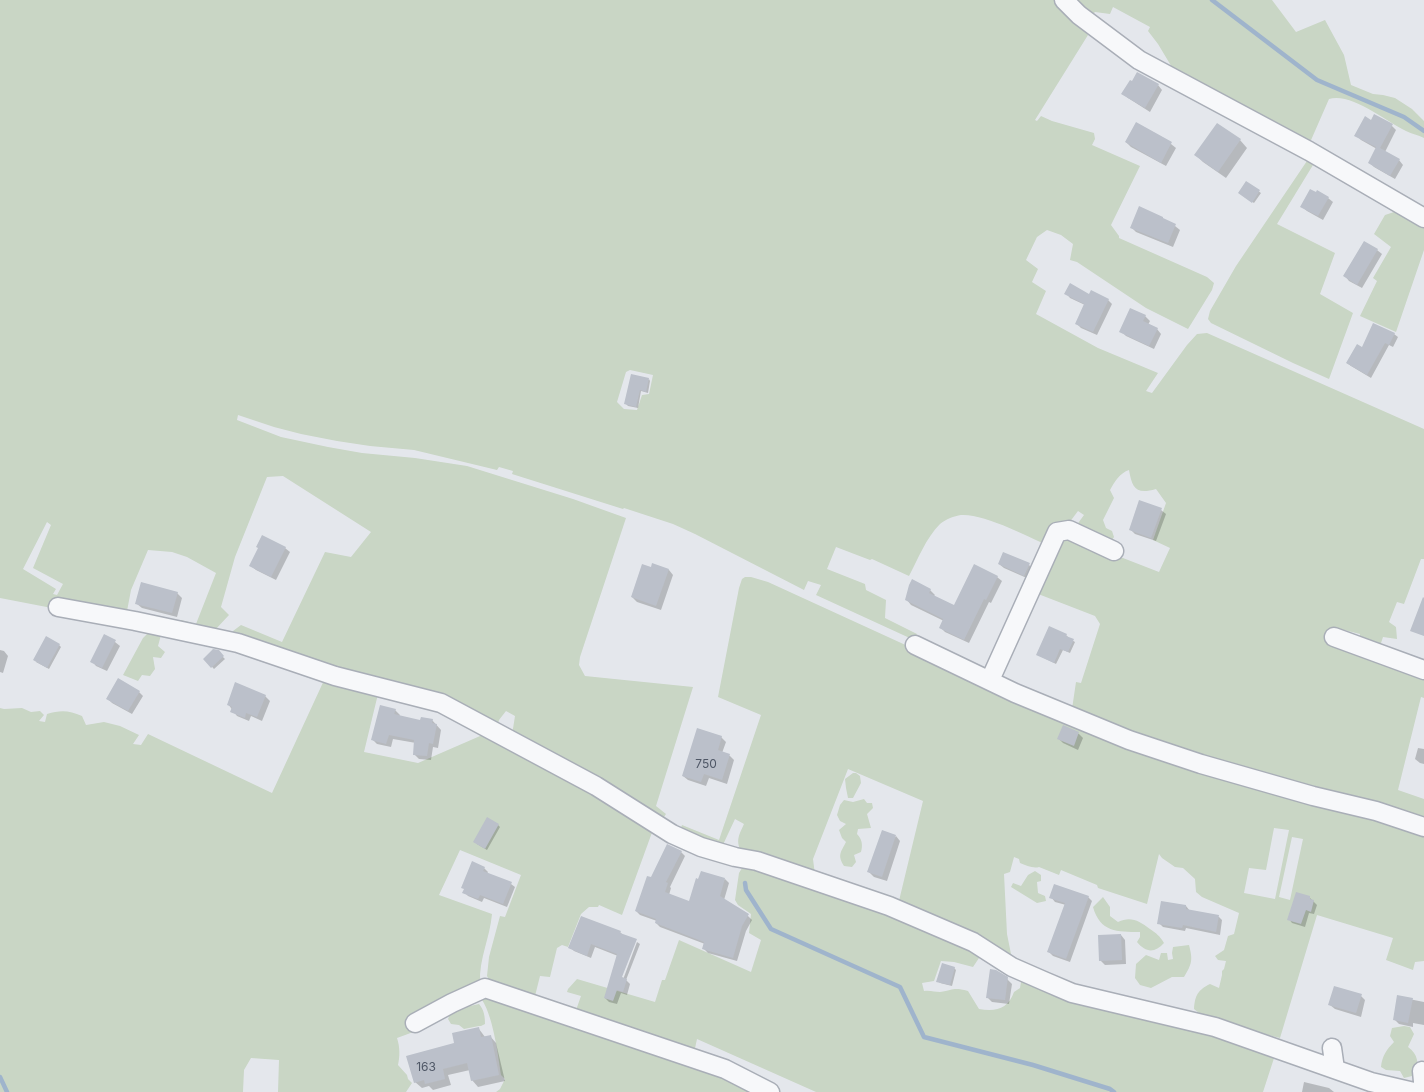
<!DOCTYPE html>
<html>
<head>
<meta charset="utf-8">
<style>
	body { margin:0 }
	canvas { display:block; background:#e4e7ec }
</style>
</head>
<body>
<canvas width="1424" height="1092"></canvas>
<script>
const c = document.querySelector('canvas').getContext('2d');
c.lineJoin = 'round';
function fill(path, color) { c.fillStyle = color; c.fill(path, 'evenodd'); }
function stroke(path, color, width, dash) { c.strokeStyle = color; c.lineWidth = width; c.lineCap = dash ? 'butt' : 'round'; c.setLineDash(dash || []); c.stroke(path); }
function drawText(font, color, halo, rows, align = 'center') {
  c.font = font + ' Inter,sans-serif'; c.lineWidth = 6; c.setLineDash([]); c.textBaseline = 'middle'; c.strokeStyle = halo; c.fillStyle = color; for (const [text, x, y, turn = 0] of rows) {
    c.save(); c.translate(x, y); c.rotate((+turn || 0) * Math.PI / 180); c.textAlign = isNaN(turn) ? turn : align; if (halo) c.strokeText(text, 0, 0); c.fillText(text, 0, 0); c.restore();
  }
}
fill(new Path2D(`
	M0 0H1060L1088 35 1035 120 1037 121 1041 116 1052 121 1094 133 1095 139 1092 145 1140 166 1111 225 1119 236V238L1207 277 1214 283 1212 290 1188 329 1146 308 1077 262 1070 260 1073 244 1061 235 1047 230 1037 237 1026 260 1038 269 1032 282 1046 291 1036 314 1098 348 1158 373 1146 391 1152 393 1187 345 1197 334 1207 333 1424 429V559H1421L1404 604 1397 602 1389 622 1396 627 1397 639 1383 637 1380 646 1359 642 1360 634 1336 628 1332 635 1424 677V698L1421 697 1398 790 1424 799V822L1199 760 1072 709 1076 682 1081 683 1100 624 1095 616 1033 592 1053 548C1032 538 983 513 961 515 954 516 946 519 940 524 926 538 918 559 909 576L872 559 870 560 836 547 827 569 865 584 866 590 886 600 885 618 917 634 914 640 816 595 821 585 808 581 804 590 695 534 673 524 624 508 623 509 512 474 513 471 499 467 497 470 414 450 370 446 337 441 301 434 274 427 238 415 237 420 281 437 328 447 362 453 415 458 467 466 573 499 626 518 580 657 579 665 585 676 693 687 656 806 666 814 664 817H653L512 735 515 716 506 711 499 720 497 729 234 638 233 631 241 625 282 642 325 552 351 557 371 532 283 476 267 477 235 557 221 607 229 615 215 630 178 627 181 620 196 624 216 573 187 557 172 552 148 550 131 590 127 611 57 609 0 598ZM630 370 653 375 649 394 642 395 637 410 624 409 617 402 626 372ZM1129 470C1132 488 1136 495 1156 489L1166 503 1153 540 1170 548 1159 572 1056 532 1066 527 1078 511 1084 515 1076 526 1109 545 1114 537 1112 531 1106 528 1103 520 1114 498 1110 490C1115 481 1120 473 1129 470ZM47 522 51 525 33 568 63 584 57 595 53 594 56 589 23 569Z
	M1073 0H1272L1296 32 1325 20 1344 55 1351 85 1373 94 1383 95 1395 98 1412 109 1424 121V138C1418 135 1412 134 1406 131 1387 122 1351 92 1329 99L1308 147 1173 69 1158 44 1148 31 1150 27 1113 7 1110 14 1095 12 1091 16Z
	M1309 158 1340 179 1313 165 1277 224 1335 253 1320 294 1353 313 1329 379 1293 363 1211 323 1208 319 1210 311 1236 266Z
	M1397 211 1424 223V250L1396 332 1360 316 1377 281 1373 278 1391 247 1374 234 1385 215Z
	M745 577H751L768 582 995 686 1424 831V961L1415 962 1413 970 1386 960 1393 938 1317 915 1280 1038 1210 1020 1211 1016 1204 1017 1194 1009C1195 995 1198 990 1210 984L1219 988 1222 975V971L1224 969 1226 961 1218 960 1215 956 1224 950 1228 936 1234 934 1239 913 1202 897 1196 892 1195 879 1183 868 1175 867 1162 858 1159 854 1147 904 1098 888 1097 885 1061 870 1059 875 1039 867C1033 869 1026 865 1020 863L1019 859 1014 857 1010 872 1004 874 1007 934 1012 959 898 905 923 801 848 769 813 859 815 875 742 853C735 841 739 835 744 824L735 819 721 849 680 830 682 825 719 840 761 715 718 697 739 588 742 579ZM1274 828 1289 830 1275 899 1244 893 1249 868 1266 870ZM1292 837 1303 839 1290 900 1279 897Z
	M149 632 161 635 158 646 165 652 161 658 153 657 155 669 150 676 142 675 138 681 123 675 143 638Z
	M326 676 378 694 364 752 418 763 487 733 654 827 622 915 599 905 598 907H589L581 914 568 947 562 945 557 948 550 977 540 976 535 996 492 985 487 976 489 957 500 916 505 917 521 875 460 850 439 895 492 914C490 938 479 958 480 983L416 1031 397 1038C400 1047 400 1056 398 1065L407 1075 408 1079 412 1083 406 1092H278L279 1060 251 1058 244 1070 243 1092H0V708L4 709 22 708 31 712 40 711 44 715 39 721 45 722 47 714C60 710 69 710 82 716L86 725 104 722 120 726 139 735 133 744 141 745 148 734 272 793Z
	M853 773H856L860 776 861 783 853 798H848L846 788 845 779Z
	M864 799 867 803H872L873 808 867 814 871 828 858 829 857 834C862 839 863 845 861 852L854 855 856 862 852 867 844 866C837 855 841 852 846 842L842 838 839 830 846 824 840 821 837 815 840 805 844 800 853 802Z
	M749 862 793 875 983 952 973 967 954 962 941 961 934 981 922 983 924 991C930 990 935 992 940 992 954 990 953 987 968 991L979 1009C996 1012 1008 1009 1014 992L1020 988 1021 982 1026 978 1276 1052 1263 1092H816L697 1039 694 1053 781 1092H775L575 1013 581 996 567 992 568 989 577 979 655 1002 662 980H665L679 940 751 972 761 940 749 933 751 914 738 905 735 900 739 873 742 868Z
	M1035 871 1041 875V881L1037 882 1038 893 1045 896 1046 901 1037 903 1011 887 1013 883 1021 886 1028 875Z
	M1103 897 1110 907V916L1118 922C1131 916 1139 921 1150 929 1156 933 1160 936 1164 943 1155 953 1146 953 1137 942L1140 937V932C1117 932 1100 932 1093 907Z
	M1189 945C1193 960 1192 964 1184 977H1172L1151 988 1140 985 1135 978 1136 964 1146 955 1159 960 1161 953H1167L1168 960 1173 959 1172 953 1173 947Z
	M483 994 667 1053 761 1092H496L500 1089 505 1079 501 1075C498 1055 493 1013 480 997Z
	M479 1004C484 1010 485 1016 485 1024L481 1026H479L464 1029 459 1025 451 1024 448 1019 450 1014 461 1008Z
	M1404 1026 1410 1027 1414 1034 1408 1047C1418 1054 1419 1063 1416 1075L1404 1078 1400 1071 1386 1070 1381 1067C1382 1056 1387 1049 1394 1042L1390 1036 1392 1028Z`), '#c9d6c5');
fill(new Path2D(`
	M1158 85 1162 90 1150 112 1128 98 1123 94Z
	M1371 122 1392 126 1396 130 1385 152 1399 160 1403 165 1395 179 1374 167 1370 163 1377 149 1361 140 1356 135Z
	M1136 124 1171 144 1176 148 1166 166 1131 147 1126 142Z
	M1240 140 1247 148 1226 178 1203 162 1196 155Z
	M1247 183 1261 193 1254 203 1242 195Z
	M1328 198 1333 202 1323 220 1307 211 1302 207Z
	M1175 226 1180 230 1173 247 1136 232 1132 228Z
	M1377 250 1382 254 1362 288 1349 281 1345 276Z
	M1066 293 1090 296 1108 300 1112 304 1097 335 1081 328 1076 323 1085 305 1070 298Z
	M1145 316 1150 321 1148 325 1157 329 1161 334 1154 349 1126 336 1121 331Z
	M1394 334 1398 337 1393 347 1389 345 1371 378 1351 366 1347 363 1363 349Z
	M649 379 650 381 648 393 641 391 638 408 628 406 626 404Z
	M1161 510 1166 514 1156 541 1135 534 1130 529Z
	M285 548 290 552 276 580 256 570 251 566 259 549Z
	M999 564 1029 565 1033 569 1029 579 1004 568Z
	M652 569 669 570 673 575 661 610 637 602 632 597Z
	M997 577 1002 581 991 603 989 602 969 643 945 632 941 628 944 621 911 605 907 600 913 581 930 590 935 595 934 596 955 607Z
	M177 593 182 598 177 617 142 608 137 604Z
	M1066 635 1068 637V638L1075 642 1070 653 1063 650 1056 664 1038 655Z
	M104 636 115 642 120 646 107 671 96 666 92 661Z
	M59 645 61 647 49 669 36 662Z
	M0 650 4 651 8 656 3 673 0 672Z
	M218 652 225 659 214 669 205 659Z
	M139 692 143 696 132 714 112 703 108 699Z
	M265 696 270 701 262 721 251 716 249 721 237 716 228 704Z
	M395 710 400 715 399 717 421 722 432 720 441 730 438 748 433 747 431 760 419 759 414 754 416 743 393 739 391 747 377 744 372 739Z
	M1064 727 1079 734 1083 738 1078 750 1063 743 1059 739Z
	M721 737 726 742 722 753 730 756 734 760 727 784 709 778 706 786 688 780 683 776Z
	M1418 748 1424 749V748V764L1420 763 1415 759Z
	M498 825 500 827 487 850 477 844Z
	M896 836 900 841 887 881 874 877 869 872Z
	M681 852 685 856 670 887 671 888 669 895 691 903 725 879 729 883 724 900 748 916 752 920 746 931 737 961 708 953 704 949 705 944 660 927 656 923 657 921 640 915 636 911 651 879Z
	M484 868 488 872 487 874 511 884 515 887 507 907 484 898 482 902 468 896 464 892Z
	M1051 897H1088L1092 901 1070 962 1053 956 1049 952 1066 905 1055 902Z
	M1310 898 1317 905 1314 914 1309 913 1305 927 1292 923 1289 919Z
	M1186 906 1190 911 1219 917 1222 920 1220 935 1186 928 1185 931 1163 927 1159 923Z
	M620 932 624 936 618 984 621 985 637 942 640 944 626 980 630 984 627 995 621 993 617 1004 609 1002 605 998 618 956 595 947 591 958 574 951 570 947Z
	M1121 935 1125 940 1126 964 1105 965 1100 960Z
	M954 968 956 970 952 986 940 983 938 981Z
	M1007 979 1012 984 1009 1004 992 1002 987 997Z
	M1361 996 1365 1000 1361 1017 1335 1009 1330 1005Z
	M1399 997 1424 1002V1025L1413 1023V1027L1399 1024 1395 1020Z
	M479 1029 485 1037 490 1036 496 1043 505 1081 478 1087 472 1080 470 1070 448 1075 451 1085 433 1090 429 1086 422 1088 415 1082 456 1044Z
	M1304 1082 1329 1088 1334 1092H1302Z`), '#0003');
stroke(new Path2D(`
	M1212 0 1317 80 1404 117 1424 131
	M745 883 746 890 771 929 900 987 924 1037 1033 1065 1110 1089 1114 1092
	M0 1077 7 1092`), '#9fb4cc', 4.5);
fill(new Path2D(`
	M1137 72 1159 84 1145 108 1121 94 1130 80 1132 81Z
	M1374 114 1393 124 1380 148 1400 159 1390 176 1368 163 1376 147 1354 136 1365 116 1371 120Z
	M1136 122 1172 142 1161 163 1125 142Z
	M1217 123 1241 139 1218 172 1194 155Z
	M1246 181 1260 190 1252 203 1238 193Z
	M1310 189 1316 192 1317 190 1329 197 1318 216 1300 207Z
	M1139 206 1163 217V218L1176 224 1168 243 1130 228Z
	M1364 241 1378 249 1357 285 1343 276Z
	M1070 283 1089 294 1091 290 1109 299 1093 332 1075 324 1084 304 1064 294Z
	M1130 308 1146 315 1143 321 1158 328 1149 346 1119 332Z
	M1373 323 1395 333 1389 345 1385 343 1367 375 1346 363 1357 344 1362 347Z
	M631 374 649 378 646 392 640 390 636 407 624 404Z
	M1139 500 1162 508 1151 538 1129 530Z
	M262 535 286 547 271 577 249 566 258 548 256 547Z
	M1003 552 1030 563 1024 576 998 564Z
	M652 563 669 569 656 606 631 597 642 564 651 567Z
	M974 564 998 576 986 600 984 599 964 640 939 628 943 619 905 600 909 585 912 579 931 589 929 593 954 605Z
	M141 582 178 592 172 613 135 604Z
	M1423 597 1424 598V636L1410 631Z
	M1049 626 1067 634 1066 636 1074 639 1068 652 1060 649 1054 663 1036 655Z
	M104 634 116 640 102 668 90 662Z
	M46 636 60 644 47 668 33 660Z
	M213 649 219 650 224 656 211 668 203 659Z
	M118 678 140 691 128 711 106 699Z
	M235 682 266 695 257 717 246 713 245 718 230 712 232 707 227 705Z
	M380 705 396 709 394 714 420 720 421 717 433 719 432 723 437 724 433 744 429 743 427 756 413 755 414 740 389 735 386 744 371 740Z
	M1063 725 1079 732 1074 746 1057 739Z
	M697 728 722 736 718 750 730 754 722 780 704 774 701 782 682 776Z
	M487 817 499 824 485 849 473 842Z
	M882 830 896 835 882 877 867 872Z
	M667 844 682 851 666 882 668 883 665 892 689 901 696 878 698 879 701 871 725 878 720 896 749 914 742 926 733 958 702 949 704 942 655 923 656 919 635 911 647 876 651 877Z
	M472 861 485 867 483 871 512 882 503 904 480 895 478 899 462 893 464 889 461 888Z
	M1054 884 1089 896 1066 959 1047 952 1065 903 1049 898Z
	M1296 892 1310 896V899L1314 900 1311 912 1306 910 1301 924 1287 920Z
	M1161 901 1186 905V909L1219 915 1216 932 1183 925 1182 928 1157 924Z
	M581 916 621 931 620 933 637 939 622 977 627 979 623 992 617 990 613 1001 604 998 617 954 591 944 587 956 568 948Z
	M1121 934 1122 960 1099 961 1098 935Z
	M942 963 955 967 950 985 936 982Z
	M990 969 996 970 1008 977 1005 1000 986 998Z
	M1334 986 1362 994 1356 1013 1328 1005Z
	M1397 995 1413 998 1408 1023 1393 1020Z
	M479 1027 481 1037 491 1035 499 1075 471 1081 467 1063 443 1069 445 1079 425 1084 424 1080 414 1083 406 1056 454 1043 452 1033Z`), '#bbc0ca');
const minor = new Path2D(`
	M1064 0 1079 15 1139 60 1309 151 1424 218
	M58 607 135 621 238 643 335 676 441 703 596 786 672 834 701 847 735 857 757 861 889 906 973 942 1012 967 1044 981 1072 993 1215 1027 1371 1082 1414 1092
	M1334 637 1424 670
	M915 645 1015 693 1129 740 1201 764 1313 796 1376 811 1424 827
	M990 680 1057 532 1069 530 1114 551
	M415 1023 452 1003 485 988 725 1069 770 1092
	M1332 1048 1335 1069
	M1422 1071 1424 1092`);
stroke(minor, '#a9aeb7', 21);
stroke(minor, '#f7f8fa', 18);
drawText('12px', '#4f5766', null, [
	["750",706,764],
	["163",426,1067]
]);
</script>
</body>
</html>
